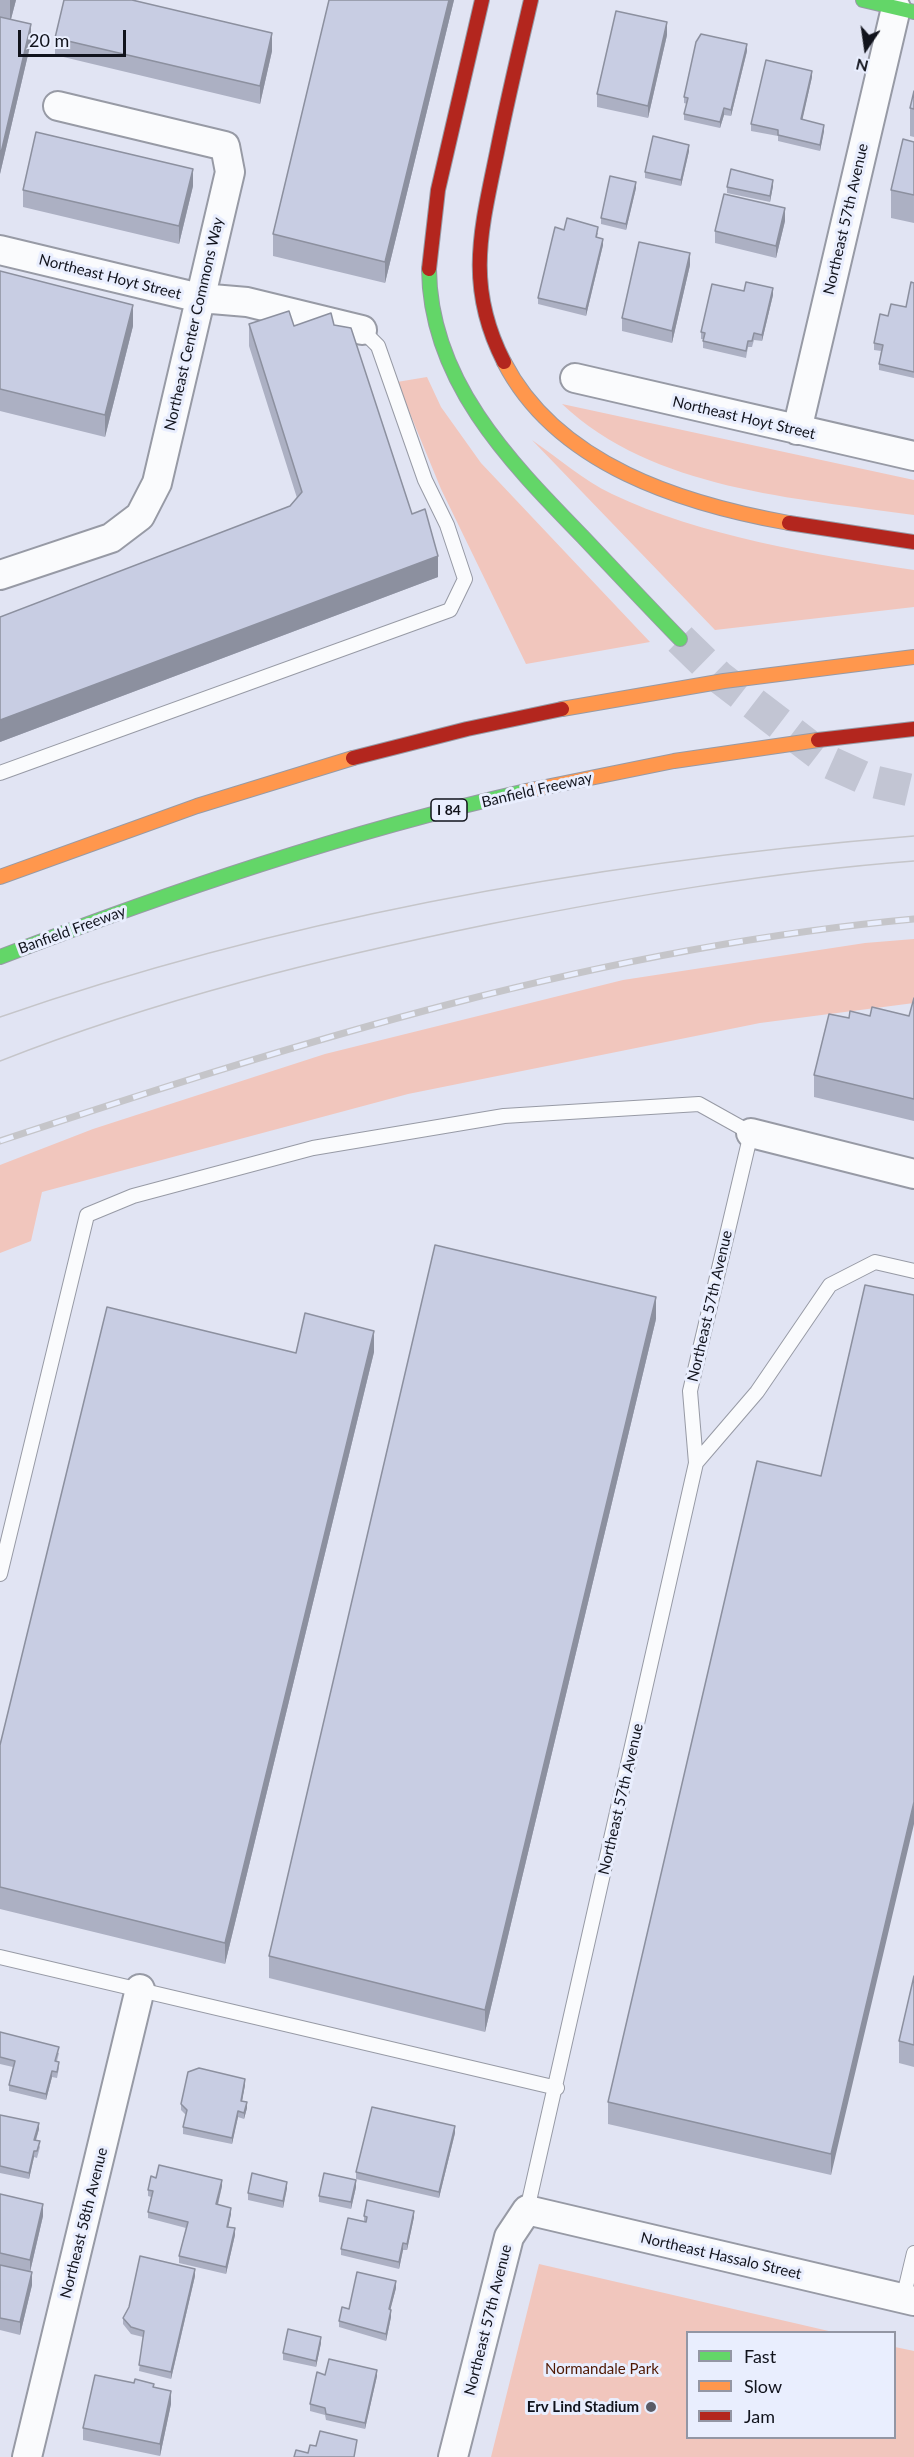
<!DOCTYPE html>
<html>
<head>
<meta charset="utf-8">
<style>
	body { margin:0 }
	#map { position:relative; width:914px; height:2457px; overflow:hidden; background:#e1e4f3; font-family:Lato,sans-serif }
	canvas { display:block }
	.legend { position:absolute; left:686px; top:2331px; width:210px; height:108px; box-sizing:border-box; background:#e9eefe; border:2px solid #9396a4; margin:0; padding:8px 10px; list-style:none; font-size:18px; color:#11131c }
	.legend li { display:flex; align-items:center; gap:12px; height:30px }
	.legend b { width:30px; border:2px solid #9396a4 }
	.north { position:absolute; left:836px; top:18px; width:60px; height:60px; -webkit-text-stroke:4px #e9eefe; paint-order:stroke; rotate:193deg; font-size:16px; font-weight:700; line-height:24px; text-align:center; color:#11131c }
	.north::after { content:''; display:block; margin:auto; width:21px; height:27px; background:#11131c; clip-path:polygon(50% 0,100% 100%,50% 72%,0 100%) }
	.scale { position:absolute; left:18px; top:30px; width:108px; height:27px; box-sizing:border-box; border:3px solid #11131c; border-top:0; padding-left:8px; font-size:18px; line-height:21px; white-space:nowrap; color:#11131c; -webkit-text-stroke:4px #e9eefe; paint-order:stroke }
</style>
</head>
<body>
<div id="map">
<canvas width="914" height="2457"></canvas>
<ul class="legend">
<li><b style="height:8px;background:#63d668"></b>Fast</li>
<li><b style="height:8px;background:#ff974d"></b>Slow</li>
<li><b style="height:8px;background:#b3261e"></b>Jam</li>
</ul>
<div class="north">N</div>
<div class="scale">20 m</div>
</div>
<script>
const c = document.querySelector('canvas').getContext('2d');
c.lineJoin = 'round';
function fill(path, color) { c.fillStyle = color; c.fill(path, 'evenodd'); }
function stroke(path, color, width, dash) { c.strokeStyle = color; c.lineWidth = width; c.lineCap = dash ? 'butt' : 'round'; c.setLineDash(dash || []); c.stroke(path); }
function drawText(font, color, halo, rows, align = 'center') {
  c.font = font + ' Lato,sans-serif'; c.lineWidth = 6; c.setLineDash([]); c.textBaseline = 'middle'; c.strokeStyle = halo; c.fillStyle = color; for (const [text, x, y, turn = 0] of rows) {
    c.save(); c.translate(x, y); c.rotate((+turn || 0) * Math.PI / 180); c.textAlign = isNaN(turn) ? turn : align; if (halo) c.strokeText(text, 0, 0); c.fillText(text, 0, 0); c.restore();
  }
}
fill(new Path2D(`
	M427 377 441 407 481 463 650 642 526 664 441 489 397 382Z
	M562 404 914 480V515C796 498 653 490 562 404Z
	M532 440C558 458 583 480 612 494 699 536 818 555 914 570V607L715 630Z
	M914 939V1003L760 1023 408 1094 42 1192 31 1241 0 1253V1165L93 1129 325 1054 623 980 865 943Z
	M539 2264 833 2332H688V2438H894L895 2347 914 2351V2457H491Z`), '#f1c6bd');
stroke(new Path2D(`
	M680 639 719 677 831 763 871 781 914 791`), '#c2c5d3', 33, [33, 16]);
const lane = new Path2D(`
	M0 773 450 610 465 579 447 525 425 480 378 346 362 330
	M696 1463 757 1392 830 1285 875 1262 914 1271
	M0 1574 87 1215 133 1196 313 1148 504 1116 699 1104 751 1133 690 1391 696 1463 527 2210
	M0 1957 557 2088
	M903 2299 914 2253`);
const street = new Path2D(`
	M0 250 200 298 247 302 362 330
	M575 378 914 456
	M797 430 896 8
	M0 575 111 538 140 516 157 483 230 172 225 146 58 106
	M751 1133 914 1174
	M27 2457 140 1989
	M453 2457 509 2237 527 2210 914 2301`);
const fast = new Path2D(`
	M863 0 914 12
	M429 269C430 381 509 461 583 537 615 571 647 605 680 639
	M0 957C172 891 346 832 526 791`);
const slow = new Path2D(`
	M504 362C557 465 683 504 789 523
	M562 709 724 681 914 657
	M526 791 674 761 818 740
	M0 877 197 806 353 758`);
const jam = new Path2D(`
	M429 269 438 190 482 0
	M504 362C465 286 481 230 497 152 507 101 519 51 531 0
	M789 523 914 542
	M818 740 914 729
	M353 758 467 729 562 709`);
stroke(lane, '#979aa5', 16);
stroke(street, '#979aa5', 32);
stroke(fast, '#979aa5', 16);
stroke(slow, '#979aa5', 16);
stroke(jam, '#979aa5', 16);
stroke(lane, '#fafbfd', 14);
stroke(street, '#fafbfd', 28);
stroke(fast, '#63d668', 14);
stroke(slow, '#ff974d', 14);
stroke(jam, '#b3261e', 14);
stroke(new Path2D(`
	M0 1017C294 915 604 861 914 836
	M0 1061C158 999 324 958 490 924 630 896 771 872 914 861`), '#c5c5c9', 1.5);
const rail = new Path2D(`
	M0 1141C299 1042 599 948 914 919`);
stroke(rail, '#c5c5c9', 7);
stroke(rail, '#e9eefe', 4.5, [14]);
fill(new Path2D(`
	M0 0H16L11 19 31 42 0 174Z
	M329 0H454L385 283 273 256V234Z
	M667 35 648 118 597 107V94Z
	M55 38 272 51 260 104 55 55Z
	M747 51 731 116 724 115 720 128 684 120V114L687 104 684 103V97Z
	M812 77 802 120 824 131 820 151 778 141V136L751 131V124Z
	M914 91V137L910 136V108Z
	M914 142V223L891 218V190Z
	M689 151 681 186 645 178V172Z
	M193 186 179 244 23 207V190Z
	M773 186 770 202 727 193V187Z
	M636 188 626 230 601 224V218Z
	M785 221 776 258 715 243V231Z
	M564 230 598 233 597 237 603 245 586 316 538 304V298Z
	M690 265 672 343 622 331V318Z
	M0 271 133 326 105 437 0 411Z
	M914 283V378L879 370V364L881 351 874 350V343L888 316 906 307Z
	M744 291 773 295 762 341 754 340 752 347H748L746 358 703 348V339H701V332Z
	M249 324 294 326 334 325 438 577 0 742V617L290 506 297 498 249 346Z
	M914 998V1121L814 1097V1075L870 1016H909Z
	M865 1285 831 2175 608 2124V2102L821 1476Z
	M656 1319 485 2032 269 1978V1956Z
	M374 1352 225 1964 0 1909V1745L296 1353Z
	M914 1976V2067L899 2063V2041Z
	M0 2032 59 2053 57 2061 59 2068 57 2078 52 2077 46 2100 9 2091V2085L13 2067 0 2064Z
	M245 2085 242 2101 247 2108 244 2119 238 2117 232 2144 183 2134V2127L186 2115 181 2110V2104Z
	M0 2115 39 2129 36 2140 40 2147 37 2158 34 2157 29 2179 0 2173Z
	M455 2133 439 2198 356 2179V2172Z
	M222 2186 218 2205 231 2214 228 2227 235 2235 226 2274 179 2263V2256L186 2228 148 2218V2212L151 2197 148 2196V2190Z
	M356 2187 351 2209 319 2202V2196Z
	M287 2188 283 2208 248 2200V2193Z
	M0 2194 43 2216 30 2272 32 2285 20 2335 0 2330Z
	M364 2216 414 2217 407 2250H403L399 2269 341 2255V2249L364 2222Z
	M195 2276 171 2379 139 2371 143 2337 131 2334 123 2324V2318Z
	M396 2288 390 2310 391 2317 386 2341 339 2327V2321L349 2309Z
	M321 2343 316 2367 283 2360V2353Z
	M325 2375 377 2376 365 2429 326 2420 325 2415 310 2411V2404Z
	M154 2387 171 2404 160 2456 83 2440V2428Z`), '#acb0c3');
fill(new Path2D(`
	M10 0H16L10 23Z
	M449 0H454L385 283V262Z
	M667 22V35L648 118V106Z
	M31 24V42L0 174V157Z
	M272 33V51L260 104V86Z
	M747 44V51L731 116V110Z
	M812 71V77L801 126V119Z
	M724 108V115L720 128V122Z
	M824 125V131L820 151V145Z
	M689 145V151L681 186V180Z
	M193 169V186L179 244V226Z
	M773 180V186L770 202V196Z
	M636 182V188L626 230V224Z
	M785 208V221L776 258V246Z
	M603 239V245L586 316V309Z
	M690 253V265L672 343V331Z
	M773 288V295L762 341V335Z
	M133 305V326L105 437V415Z
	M438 556V577L0 742V720Z
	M656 1297V1319L485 2032V2010Z
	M374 1331V1352L225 1964V1943Z
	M914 1802V1824L831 2175V2154Z
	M52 2071V2077L46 2100V2094Z
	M245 2079V2085L241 2107V2101Z
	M247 2102V2108L244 2119V2113Z
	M238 2111V2117L232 2144V2138Z
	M39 2123V2129L34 2146V2140Z
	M455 2126V2133L439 2198V2192Z
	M34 2151V2157L29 2179V2173Z
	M222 2180V2186L216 2211V2204Z
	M356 2180V2187L351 2209V2202Z
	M287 2182V2188L283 2208V2201Z
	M43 2204V2216L30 2272V2260Z
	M231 2208V2214L227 2233V2227Z
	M414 2211V2217L407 2250V2244Z
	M235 2228V2235L226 2274V2267Z
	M403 2243V2250L399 2269V2262Z
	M195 2269V2276L171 2379V2372Z
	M32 2272V2285L20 2335V2322Z
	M396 2281V2288L389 2315V2309Z
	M391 2310V2317L386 2341V2334Z
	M321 2337V2343L316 2367V2361Z
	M377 2370V2376L365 2429V2423Z
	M171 2391V2404L160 2456V2444Z`), '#8c909f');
const building = new Path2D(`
	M64 0H132L272 33 260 86 55 38Z
	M329 0H449L385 262 273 234Z
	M616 11 667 22 648 106 597 94Z
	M0 17 31 24 0 157Z
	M701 34 747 44 731 110 724 108 720 122 684 114 688 98 684 97 696 42Z
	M766 60 812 71 801 119 824 125 820 145 778 135V130L751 124Z
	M914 91V109L910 108Z
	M36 132 193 169 179 226 23 190Z
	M653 136 689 145 681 180 645 172Z
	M903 139 914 142V195L891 190Z
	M731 169 773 180 770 196 727 187Z
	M610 176 636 182 626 224 601 218Z
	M724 194 785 208 776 246 715 231Z
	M567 218 598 227 596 237 603 239 586 309 538 298 555 227 564 230Z
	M639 242 690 253 672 331 622 318Z
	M0 271 133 305 105 415 0 389Z
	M746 282 773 288 762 335 754 333 752 341H748L746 351 703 341 705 333 701 332 712 284 744 291Z
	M911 282 914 283V372L879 364 883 345 874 343 880 314 888 316 891 304 906 307Z
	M289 311 294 326 331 313 334 325 351 328 412 514 425 509 438 556 0 720V617L290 506 302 492 249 324Z
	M914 998V1099L814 1075 829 1014 849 1018 850 1011 870 1016 872 1007 909 1016Z
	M435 1245 656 1297 485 2010 269 1956Z
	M865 1285 914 1295V1802L831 2154 608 2102 757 1461 821 1476Z
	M107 1307 296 1353 305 1313 374 1331 225 1943 0 1887V1745Z
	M914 1976V2045L899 2041Z
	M0 2032 59 2047 55 2061 59 2062 57 2072 52 2071 46 2094 9 2085 15 2061 0 2057Z
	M199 2068 245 2079 241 2101 247 2102 244 2113 238 2111 232 2138 183 2127 187 2110 181 2104 188 2072Z
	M372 2107 455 2126 439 2192 356 2172Z
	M0 2115 39 2123 34 2140 40 2141 37 2151H34L29 2173 0 2166Z
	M159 2165 222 2180 216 2204 231 2208 227 2227 235 2228 226 2267 179 2256 188 2222 148 2212 153 2191 148 2190 151 2176 156 2178Z
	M252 2173 287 2182 283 2201 248 2193Z
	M324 2173 356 2180 351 2202 319 2196Z
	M0 2194 43 2204 30 2260 0 2253Z
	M367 2200 414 2211 407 2244 403 2243 399 2262 341 2249 348 2218 366 2222 367 2217 364 2216Z
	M140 2256 195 2269 171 2372 139 2365 144 2331 131 2327 123 2318 129 2307Z
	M0 2265 32 2272 20 2322 0 2318Z
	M357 2272 396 2281 389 2309 391 2310 386 2334 339 2321 342 2307 349 2309Z
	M288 2329 321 2337 316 2361 283 2353Z
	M329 2359 377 2370 365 2423 326 2414 325 2408 310 2404 317 2372 325 2375Z
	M95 2375 134 2383 135 2379 154 2384 153 2387 171 2391 160 2444 83 2428Z
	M320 2431 357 2440 354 2457H294L296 2450 308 2453 310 2445 316 2446Z`);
fill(building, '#c8cde3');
stroke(building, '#8c909f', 1.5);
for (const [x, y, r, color] of [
	[651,2407,6,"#5a5c67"]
]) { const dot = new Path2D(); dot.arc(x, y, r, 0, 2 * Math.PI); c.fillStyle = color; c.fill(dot); stroke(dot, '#e9eefe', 2); }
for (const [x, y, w] of [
	[449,810,36]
]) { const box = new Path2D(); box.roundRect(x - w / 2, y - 11, w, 22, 4.5); c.fillStyle = '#e9eefe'; c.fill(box); stroke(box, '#11131c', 1.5); }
drawText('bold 14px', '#11131c', null, [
	["I 84",449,810]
]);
drawText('15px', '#11131c', '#e9eefe', [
	["Northeast 57th Avenue",846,219,-77],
	["Northeast Hoyt Street",110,277,14],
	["Northeast Center Commons Way",194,324,-77],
	["Northeast Hoyt Street",744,418,13],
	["Banfield Freeway",537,790,-13],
	["Banfield Freeway",72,930,-20],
	["Northeast 57th Avenue",710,1306,-77],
	["Northeast 57th Avenue",621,1799,-77],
	["Northeast 58th Avenue",84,2223,-76],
	["Northeast Hassalo Street",721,2256,13],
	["Northeast 57th Avenue",488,2320,-76]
]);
drawText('15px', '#4f1803', '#e9eefe', [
	["Normandale Park",602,2369]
]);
drawText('bold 15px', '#11131c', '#e9eefe', [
	["Erv Lind Stadium",639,2407]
], 'right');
</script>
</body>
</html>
